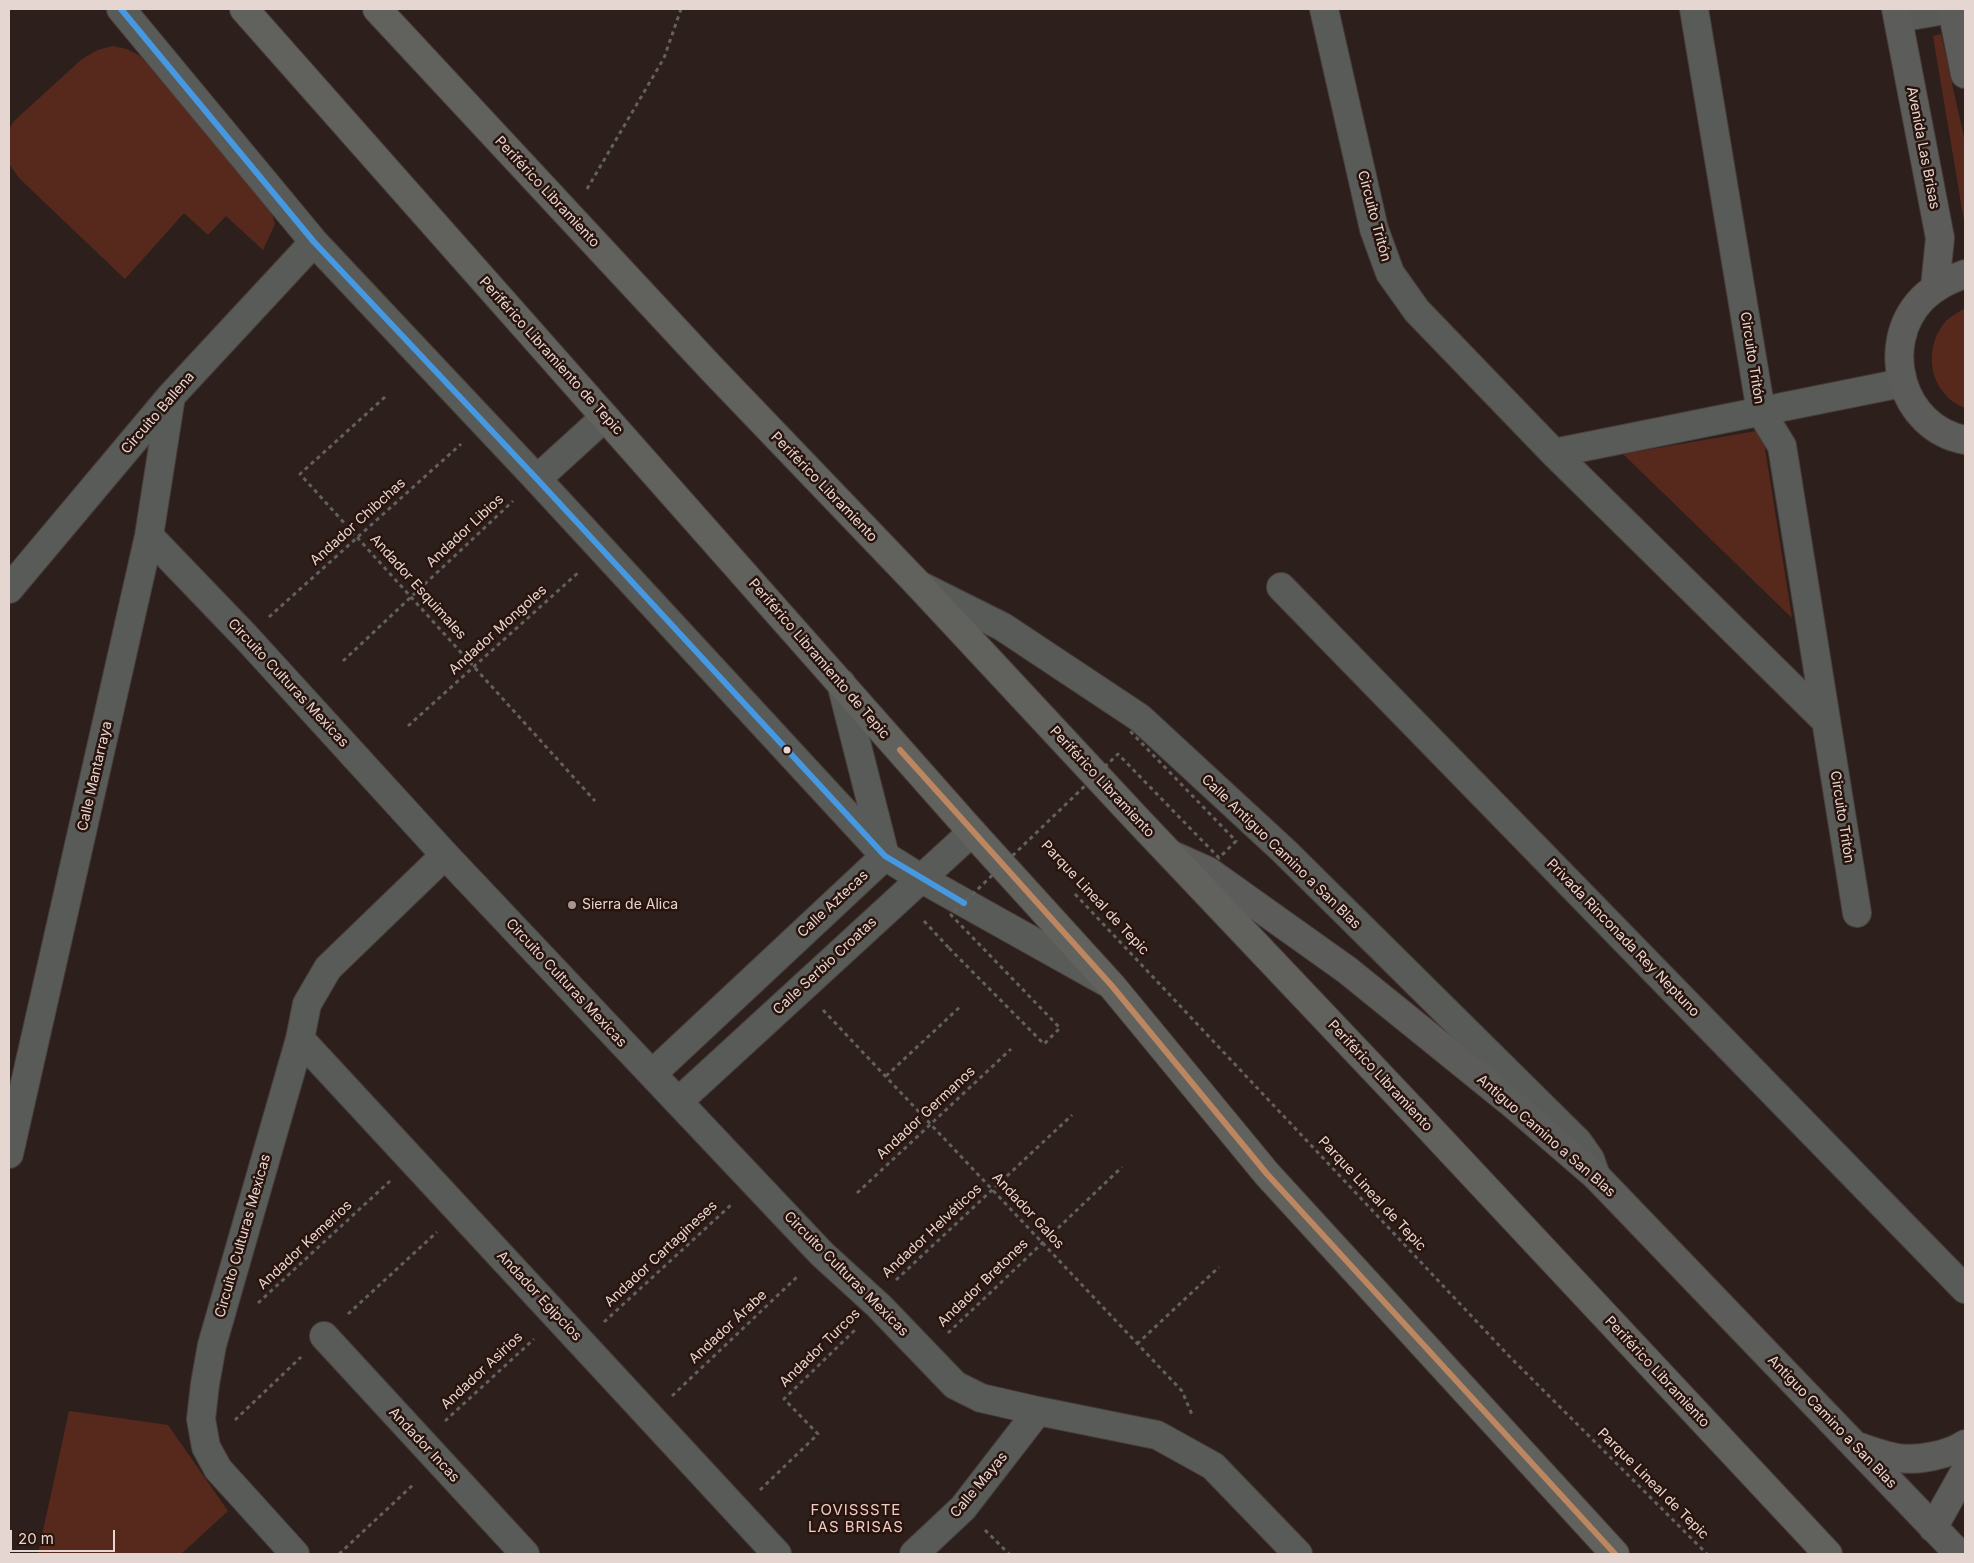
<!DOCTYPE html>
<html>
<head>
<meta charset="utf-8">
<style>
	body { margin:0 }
	#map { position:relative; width:1974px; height:1563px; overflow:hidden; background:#2d201c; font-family:Inter,sans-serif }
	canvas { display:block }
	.frame { position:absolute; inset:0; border:10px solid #e6d6d2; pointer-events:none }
	.scale { position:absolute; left:10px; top:1530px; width:105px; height:22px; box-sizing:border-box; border:2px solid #e6d6d2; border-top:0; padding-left:6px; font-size:15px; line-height:18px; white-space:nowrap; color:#e6d6d2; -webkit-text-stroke:4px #29130d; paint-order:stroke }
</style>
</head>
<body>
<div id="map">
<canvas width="1974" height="1563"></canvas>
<div class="frame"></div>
<div class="scale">20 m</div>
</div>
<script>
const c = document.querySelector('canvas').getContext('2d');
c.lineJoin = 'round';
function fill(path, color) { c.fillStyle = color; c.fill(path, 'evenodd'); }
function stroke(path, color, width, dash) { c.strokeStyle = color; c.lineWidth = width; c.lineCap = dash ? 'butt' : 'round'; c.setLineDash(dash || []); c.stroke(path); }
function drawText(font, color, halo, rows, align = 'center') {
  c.font = font + ' Inter,sans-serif'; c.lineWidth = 5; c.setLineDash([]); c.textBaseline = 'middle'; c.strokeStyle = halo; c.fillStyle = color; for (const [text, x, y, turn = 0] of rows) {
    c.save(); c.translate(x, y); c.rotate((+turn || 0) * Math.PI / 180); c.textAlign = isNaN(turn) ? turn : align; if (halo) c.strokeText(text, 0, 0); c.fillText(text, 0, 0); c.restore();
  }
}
fill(new Path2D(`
	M1941 34 1965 142V227L1933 36Z
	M112 46 127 49 140 56 249 174 268 201 275 224 263 250 226 216 208 235 184 213 125 279 20 179 9 164V129L14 121 82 59 98 50Z
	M1965 308V408C1930 395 1921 349 1946 321 1951 316 1959 312 1965 308Z
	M1762 430 1792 618 1623 454Z
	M69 1411 168 1425 228 1511 181 1554H38Z`), '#57291d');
const street = new Path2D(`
	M121 9 314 242 537 479 885 856 922 879 1106 982
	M1324 9 1374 229 1390 273 1417 311 1554 453 1826 721
	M1694 9 1761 412 1782 446 1857 913
	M1898 18 1951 9
	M1554 453 1902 383
	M537 479 605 417
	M149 536 246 637 445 855 822 1254 879 1306 955 1385 981 1398 1038 1411 1157 1435 1213 1466 1298 1554
	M919 585 1003 627 1140 718 1284 851 1578 1142 1590 1159 1596 1176
	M1281 587 1965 1289
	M9 589 171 396 314 242
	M300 1039 777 1554
	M652 1074 885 856 841 683
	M679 1101 972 832
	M9 1154 149 536 171 396
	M324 1336 525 1554
	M295 1554 218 1469 206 1447 201 1419 205 1384 212 1345 300 1039 307 1004 328 968 445 855
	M914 1554 963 1508 1038 1411`);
const secondary = new Path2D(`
	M1896 9 1940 238 1935 287
	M1952 9 1965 74
	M1965 274C1949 280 1935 286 1922 299 1878 345 1901 428 1965 440
	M1172 855 1208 871 1347 970 1509 1101 1597 1177 1959 1554
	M1856 1446C1870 1450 1884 1456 1898 1458 1917 1461 1949 1455 1965 1444
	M1933 1528 1965 1471`);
const highway = new Path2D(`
	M244 9 972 832 1112 986 1267 1174 1615 1554
	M377 9 711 368 917 583 1134 816 1422 1120 1828 1554`);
stroke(street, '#493e3b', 30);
stroke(secondary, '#493e3b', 30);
stroke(highway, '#493e3b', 30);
stroke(new Path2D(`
	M587 189 664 58 681 9
	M385 397 300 474 595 801
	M269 617 461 444
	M343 661 513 501
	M408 726 580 571
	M1075 894 1509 1356 1707 1554
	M924 921 949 948
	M823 1010 1182 1391 1193 1417
	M886 1076 962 1005
	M857 1193 1011 1049
	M896 1280 1072 1115
	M258 1303 390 1181
	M348 1314 437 1232
	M604 1322 732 1204
	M948 1333 1122 1167
	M1137 1344 1219 1267
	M672 1396 798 1276
	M235 1420 301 1357
	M445 1421 534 1339
	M760 1490 818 1434 784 1399 857 1328
	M985 1530 1009 1554
	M339 1554 415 1483`), '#63615f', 3, [4, 4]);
stroke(street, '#585b58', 28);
stroke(secondary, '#5c5c5a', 28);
stroke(highway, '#61615d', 28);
stroke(new Path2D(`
	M949 948 1044 1044 1060 1028 951 915 1118 754 1219 858 1236 841 1129 730`), '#63615f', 3, [4, 4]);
stroke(new Path2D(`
	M121 9 314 242 537 479 885 856 964 903`), '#4699e1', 6);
stroke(new Path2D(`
	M900 750 1112 986 1267 1174 1615 1554`), '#bb8660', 6);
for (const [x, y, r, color] of [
	[787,750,4.5,"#e6d6d2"],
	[572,905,5,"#a59692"]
]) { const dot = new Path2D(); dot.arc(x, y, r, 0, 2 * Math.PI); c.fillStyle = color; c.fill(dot); stroke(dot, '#29130d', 2); }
drawText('14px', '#e6d6d2', '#29130d', [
	["Avenida Las Brisas",1923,148,79],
	["Periférico Libramiento",547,192,47],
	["Circuito Tritón",1374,216,75],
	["Periférico Libramiento de Tepic",551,356,48],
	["Circuito Tritón",1752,358,81],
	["Circuito Ballena",158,413,-49],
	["Periférico Libramiento",824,487,46],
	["Andador Chibchas",358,522,-42],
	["Andador Libios",465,531,-43],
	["Andador Esquimales",418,587,48],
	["Andador Mongoles",498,630,-42],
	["Periférico Libramiento de Tepic",819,659,49],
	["Circuito Culturas Mexicas",288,683,47],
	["Calle Mantarraya",95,776,-77],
	["Periférico Libramiento",1102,782,47],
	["Circuito Tritón",1842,817,81],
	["Calle Antiguo Camino a San Blas",1281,852,44],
	["Parque Lineal de Tepic",1095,898,47],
	["Calle Aztecas",833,904,-43],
	["Privada Rinconada Rey Neptuno",1623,938,46],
	["Calle Serbio Croatas",825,966,-43],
	["Circuito Culturas Mexicas",566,983,47],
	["Periférico Libramiento",1380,1076,47],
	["Andador Germanos",926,1113,-43],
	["Antiguo Camino a San Blas",1546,1136,41],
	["Parque Lineal de Tepic",1372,1194,47],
	["Andador Galos",1028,1211,47],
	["Andador Helvéticos",932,1231,-43],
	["Circuito Culturas Mexicas",243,1236,-74],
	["Andador Kemerios",305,1245,-43],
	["Andador Cartagineses",661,1254,-43],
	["Circuito Culturas Mexicas",846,1274,45],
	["Andador Bretones",983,1283,-44],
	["Andador Egipcios",539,1296,47],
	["Andador Árabe",728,1327,-43],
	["Andador Turcos",820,1348,-44],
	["Andador Asirios",482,1371,-43],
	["Periférico Libramiento",1657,1372,47],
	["Antiguo Camino a San Blas",1832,1422,46],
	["Andador Incas",424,1445,47],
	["Parque Lineal de Tepic",1653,1484,45],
	["Calle Mayas",979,1485,-50]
]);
drawText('14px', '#e6d6d2', '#29130d', [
	["Sierra de Alica",582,905]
], 'left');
c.letterSpacing = '1px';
drawText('15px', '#ecccc4', '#29130d', [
	["FOVISSSTE",856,1510],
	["LAS BRISAS",856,1527]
]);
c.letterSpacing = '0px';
</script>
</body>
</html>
